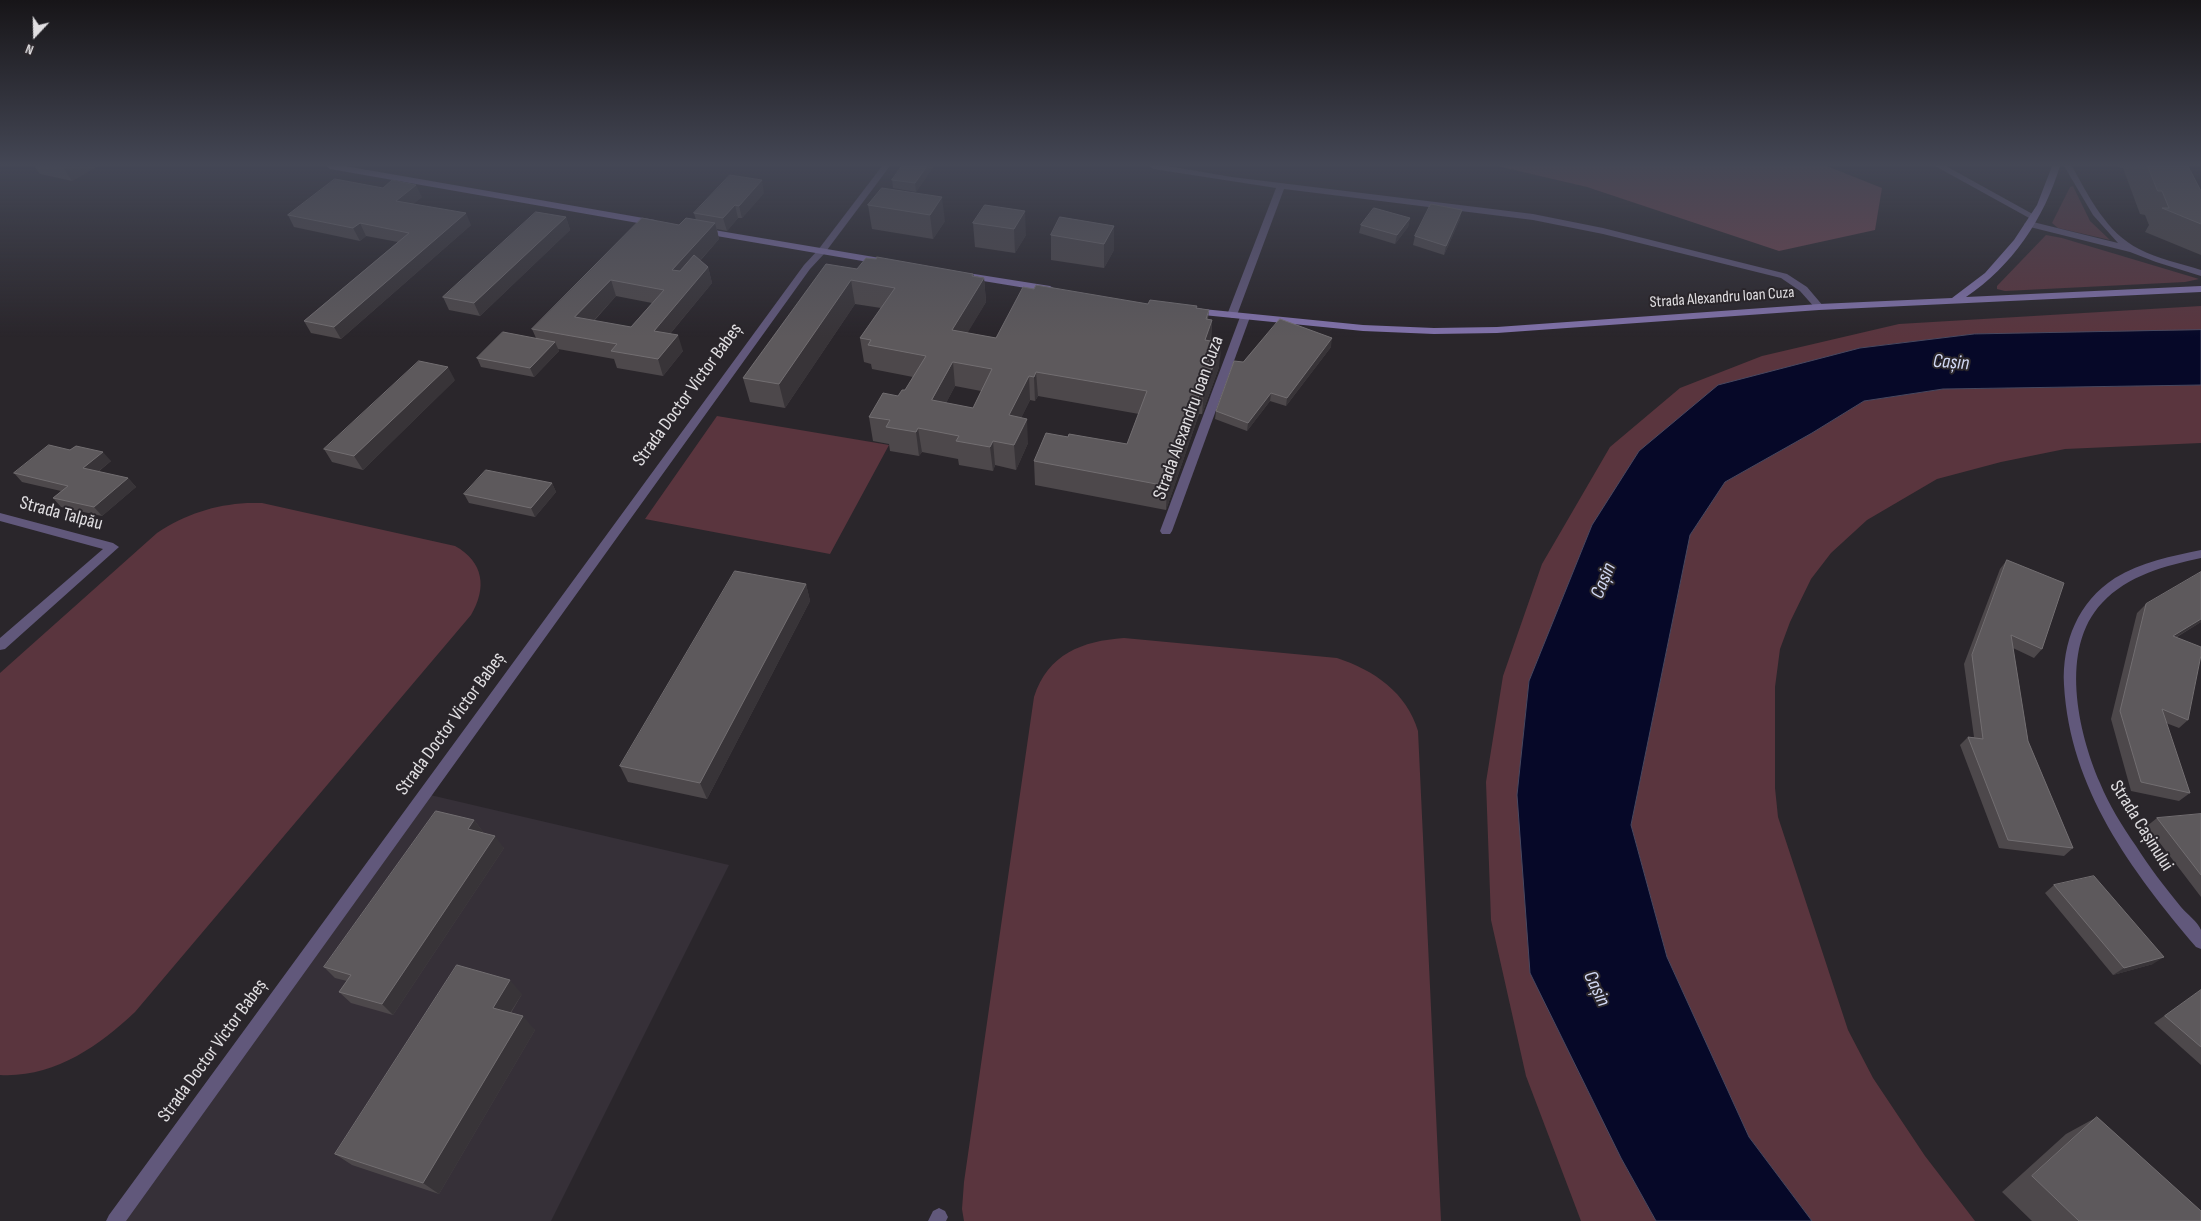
<!DOCTYPE html>
<html>
<head>
<meta charset="utf-8">
<style>
	body { margin:0 }
	#map { position:relative; width:2201px; height:1221px; overflow:hidden; background:#2a262b; font-family:"Sofia Sans Condensed",sans-serif }
	canvas { display:block }
	.north { position:absolute; left:10px; top:10px; width:50px; height:50px; -webkit-text-stroke:4px #2a262b; paint-order:stroke; rotate:201deg; font-size:14px; font-weight:700; line-height:20px; text-align:center; color:#e1dfe2 }
	.north::after { content:''; display:block; margin:auto; width:18px; height:22px; background:#e1dfe2; clip-path:polygon(50% 0,100% 100%,50% 72%,0 100%) }
</style>
</head>
<body>
<div id="map">
<canvas width="2201" height="1221"></canvas>
<div class="north">N</div>
</div>
<script>
const c = document.querySelector('canvas').getContext('2d');
c.lineJoin = 'round';
function fill(path, color) { c.fillStyle = color; c.fill(path, 'evenodd'); }
function stroke(path, color, width, dash) { c.strokeStyle = color; c.lineWidth = width; c.lineCap = dash ? 'butt' : 'round'; c.setLineDash(dash || []); c.stroke(path); }
function drawText(font, color, halo, rows, align = 'center') {
  c.font = font + ' "Sofia Sans Condensed",sans-serif'; c.lineWidth = 4; c.setLineDash([]); c.textBaseline = 'middle'; c.strokeStyle = halo; c.fillStyle = color; for (const [text, x, y, turn = 0] of rows) {
    c.save(); c.translate(x, y); c.rotate((+turn || 0) * Math.PI / 180); c.textAlign = isNaN(turn) ? turn : align; if (halo) c.strokeText(text, 0, 0); c.fillText(text, 0, 0); c.restore();
  }
}
fill(new Path2D(`
	M426 794 729 865 551 1221H115Z`), '#363038');
fill(new Path2D(`
	M2073 186 2090 221 2110 240 2058 228 2052 223 2070 187Z
	M2046 235 2062 238 2199 279 2185 282 2005 291 1997 289V286Z
	M2201 306V330L1974 334 1859 348 1592 525 1529 681 1517 795 1621 1158 1656 1221H1581L1526 1076 1491 920 1486 782 1503 676 1542 564 1610 447 1680 388 1762 356 1899 324Z
	M2201 385V443L2065 449 2001 462 1937 479 1867 520 1831 553 1811 579 1790 622 1780 649 1775 687V788L1778 817 1848 1030 1873 1078 1925 1156 1975 1221H1812L1749 1137 1667 957 1631 825 1690 535 1725 482 1812 433 1864 401 1943 389Z
	M717 416 889 445 830 554 645 519Z
	M247 503H262L455 546C484 562 487 588 471 615L135 1012C98 1047 53 1078 0 1075V673L157 533C186 514 214 505 247 503Z
	M1124 638 1337 658C1374 670 1407 693 1418 731L1441 1221H964L962 1209 964 1182 1034 697C1048 654 1082 641 1124 638Z`), '#5a353e');
fill(new Path2D(`
	M1497 166H1827L1882 188 1875 230 1779 251 1587 187Z`), '#70434e');
const water = new Path2D(`
	M2201 330V385L1943 389 1864 401 1812 433 1725 482 1690 535 1631 825 1667 957 1749 1137 1812 1221H1656L1621 1158 1530 973 1517 795 1529 681 1592 525 1639 451 1718 385 1860 348 1974 334Z`);
fill(water, '#060828');
stroke(water, '#484860', 1);
fill(new Path2D(`
	M1245 314 1250 317 1172 531 1170 534H1162L1160 531 1240 317Z`), '#61587b');
fill(new Path2D(`
	M1149 166H1168L1232 177 1533 214 1603 228 1787 274 1807 287 1824 307 1819 310 1816 309 1800 291 1781 278 1603 234 1533 220 1284 189 1237 315 1232 318 1227 315 1276 188 1153 169Z
	M1935 166H1946L2038 217 2031 219Z
	M2064 166H2072C2089 197 2107 233 2139 249 2158 259 2180 263 2201 270V276L2156 262 2130 252 2026 226 2024 224 2029 221 2118 243 2093 215Z
	M821 249 824 250V254L810 269 126 1221H106L109 1215 804 265 818 250Z
	M0 513 113 543 119 547 5 649 0 650V638L103 549 0 521Z
	M2201 550V558C2165 566 2128 575 2102 603 2059 648 2078 732 2100 783 2109 805 2122 826 2136 846 2149 867 2165 887 2181 907 2187 914 2198 922 2201 930 2201 935 2201 944 2201 949L2196 947C2131 870 2070 789 2064 685 2062 642 2078 602 2115 578 2141 562 2172 556 2201 550Z
	M939 1208 945 1211 948 1217 946 1221H928L933 1211Z`), '#61587b');
fill(new Path2D(`
	M882 166H890L824 254H818V250Z`), '#61587b');
fill(new Path2D(`
	M326 166H345L655 220 660 223 655 226 330 169Z
	M2052 166H2060C2044 219 2012 266 1966 297L2201 286V292L1819 310 1497 333 1434 334 1363 331 1193 314 1188 311 1193 308 1363 325 1434 328 1497 327 1819 304 1952 298 1985 273 2014 240 2037 205Z
	M702 228 880 258 885 261 880 264 699 233 697 231Z
	M968 273 1050 286 1055 289 1050 292 965 278V274Z`), '#8172aa');
fill(new Path2D(`
	M34 166H98L72 181 40 174Z
	M934 166 916 192 893 188 892 180Z
	M2117 166H2188L2201 191V255L2145 232 2149 225 2145 215 2140 214 2123 168 2117 167Z
	M882 188 945 221 933 239 872 229 868 205Z
	M764 193 742 218H738L727 231 717 229 719 239 700 261 708 267 712 283 670 334 683 351 663 376 617 368 614 359 558 349 559 351 534 377 481 367 477 358 536 338 532 329 679 225 696 220 694 213ZM616 296 652 303 631 327 594 321Z
	M422 197 413 204 471 225 341 339 311 333 304 321 398 242 366 236 360 241 294 227 288 215Z
	M985 205 1026 235 1015 253 975 247 973 223Z
	M566 217 570 230 480 316 449 310 443 297Z
	M1410 218 1408 227 1395 244 1359 233 1361 225Z
	M1460 219 1444 255 1413 245 1415 236Z
	M1114 226V250L1104 268 1051 260V235Z
	M857 269 973 274 974 276 984 278 986 302 967 333 996 338 1148 304 1209 310 1208 319 1212 320 1211 341 1219 367 1202 414H1199L1166 510 1035 485 1034 461 1068 437 1127 444 1139 414 1038 396 1035 401 1030 400 1021 418 1028 443 1016 470 995 465 993 471 959 465 958 459 922 452 919 456 890 451 889 444 873 441 869 417 898 396 905 390 913 377 872 369 871 364 864 362 860 338 881 308 855 304 785 408 750 402 743 378ZM955 386 981 391 973 408 946 403Z
	M1331 347 1286 406 1270 401 1247 431 1215 419 1216 411 1243 362Z
	M455 380 363 470 332 462 324 449Z
	M70 450 111 461 98 472 128 478 136 487 102 516 61 507 53 498 61 491 22 482 14 473Z
	M552 483 556 492 535 517 469 503 464 494Z
	M2007 560 2042 649 2034 658 2013 648 2028 741 2073 848 2064 856 1999 848 1960 745 1968 737H1974L1964 664 2000 569Z
	M806 584 810 601 707 799 628 782 620 766Z
	M2146 604 2201 622 2177 637 2188 720 2179 728 2166 723 2190 793 2179 801 2131 791 2111 719 2137 613Z
	M2201 814V897L2147 826 2157 818Z
	M474 820 483 832 482 833 504 848 393 1015 351 1003 339 992 347 981 335 978 324 967Z
	M2054 885 2153 964 2113 975 2045 893Z
	M2201 990V1065L2154 1023Z
	M522 994 511 1013 535 1030 439 1194 352 1165 335 1154Z
	M2097 1117 2201 1221H2032L2002 1192 2066 1134Z`), '#4d484b');
fill(new Path2D(`
	M62 166H98L72 181Z
	M927 166H934L916 192 915 183Z
	M762 180 764 193 742 218 739 206Z
	M416 185 422 197 402 213 396 201Z
	M942 197 945 221 933 239 930 215Z
	M735 205 738 218 727 231 723 218Z
	M1462 210 1460 219 1444 255 1446 246Z
	M1025 211 1026 235 1015 253 1014 229Z
	M466 213 471 225 341 339 334 327Z
	M566 217 570 230 480 316 474 303Z
	M1410 218 1408 227 1395 244 1397 235Z
	M360 223 366 236 360 241 353 228Z
	M715 223 719 239 677 286 672 270Z
	M1114 226V250L1104 268V244Z
	M708 267 712 283 659 347 654 331Z
	M973 274 975 293 984 278 986 302 955 354 952 330Z
	M611 280 616 296 581 334 575 317Z
	M851 280 855 304 785 408 779 384Z
	M1212 320 1210 344 1205 340Z
	M678 335 683 351 663 376 658 359Z
	M1332 338 1331 347 1286 406 1287 398Z
	M555 342 559 351 534 377 530 368Z
	M1222 343 1219 367 1202 414 1204 390Z
	M953 362 955 386 935 424 932 400Z
	M448 367 455 380 363 470 354 456Z
	M1036 372 1038 396 1035 401 1034 377Z
	M1029 376 1030 400 1011 439 1009 415Z
	M1201 390 1199 414 1166 510 1167 486Z
	M1271 393 1270 401 1247 431 1248 423Z
	M1027 419 1028 443 1016 470 1014 445Z
	M918 428 922 452 919 456 916 432Z
	M993 441 995 465 993 471 990 447Z
	M103 452 111 461 91 477 83 468Z
	M128 478 136 487 102 516 94 507Z
	M552 483 556 492 535 517 531 508Z
	M806 584 810 601 707 799 700 783Z
	M2201 619V622L2164 644 2173 636Z
	M474 820 483 832 476 841 468 829Z
	M495 836 504 848 393 1015 382 1004Z
	M2164 957 2153 964 2113 975 2124 968Z
	M510 980 522 994 505 1021 493 1008Z
	M523 1016 535 1030 439 1194 423 1183Z`), '#383438');
const building = new Path2D(`
	M902 166H927L915 183 892 180Z
	M2148 166H2188L2201 191V224L2162 208H2169L2162 191H2158Z
	M730 175 762 180 739 206 735 205 723 218 694 213Z
	M335 179 383 188 392 180 416 185 396 201 466 213 334 327 304 321 409 233 360 223 353 228 288 215Z
	M882 188 942 197 930 215 868 205Z
	M1431 204 1462 210 1446 246 1415 236Z
	M985 205 1025 211 1014 229 973 223Z
	M1374 208 1410 218 1397 235 1361 225Z
	M536 212 566 217 474 303 443 297Z
	M1060 217 1114 226 1104 244 1051 235Z
	M642 218 679 225 686 218 715 223 672 270 680 271 694 255 708 267 654 331 678 335 658 359 611 351 617 344 532 329ZM611 280 664 290 631 327 575 317Z
	M877 257 973 274 972 276 984 278 952 330 996 338 1023 287 1034 289 1036 285 1148 304 1150 300 1197 306 1196 308 1209 310 1206 319 1212 320 1205 340 1222 343 1204 390H1201L1167 486 1034 461 1046 433 1068 437 1069 434 1127 444 1147 391 1036 372 1034 377 1029 376 1009 415 1027 419 1014 445 993 441 990 447 956 441 959 436 918 428 916 432 886 427 890 420 869 417 883 393 898 396 902 390H905L926 356 868 345 871 340 860 338 895 288 851 280 779 384 743 378 826 264 857 269 866 258 876 259ZM953 362 992 369 973 408 932 400Z
	M1280 319 1332 338 1287 398 1271 393 1248 423 1216 411 1234 361 1243 362Z
	M503 332 555 342 530 368 477 358Z
	M419 361 448 367 354 456 324 449Z
	M49 445 70 450 76 446 103 452 83 468 128 478 94 507 53 498 68 486 14 473Z
	M486 470 552 483 531 508 464 494Z
	M2007 560 2064 583 2042 649 2011 635 2028 741 2073 848 2008 840 1968 737 1983 739 1972 655Z
	M735 571 806 584 700 783 620 766Z
	M2201 572V619L2173 636 2201 647V655L2188 720 2162 709 2190 793 2141 782 2120 711 2146 604Z
	M436 811 474 820 468 829 495 836 382 1004 339 992 351 975 324 967Z
	M2201 814V875L2157 818Z
	M2094 876 2164 957 2124 968 2054 885Z
	M457 965 510 980 493 1008 523 1016 423 1183 335 1154Z
	M2201 990V1047L2165 1016Z
	M2097 1117 2201 1211V1221H2079L2032 1176Z`);
fill(building, '#5d595c');
stroke(building, '#726e71', 1);
const sky = c.createLinearGradient(0, 0, 0, 337);
sky.addColorStop(0, '#171518');
sky.addColorStop(0.49, '#444755');
sky.addColorStop(1, '#44475500');
c.fillStyle = sky;
c.fillRect(0, 0, 2201, 337);
drawText('16px', '#e1dfe2', '#2a262b', [
	["Strada Alexandru Ioan Cuza",1722,298,-4]
]);
drawText('19px', '#e1dfe2', '#2a262b', [
	["Strada Doctor Victor Babeș",688,395,-54],
	["Strada Alexandru Ioan Cuza",1189,418,-70],
	["Strada Talpău",61,514,15],
	["Strada Doctor Victor Babeș",451,724,-54],
	["Strada Cașinului",2141,826,58],
	["Strada Doctor Victor Babeș",213,1051,-54]
]);
drawText('italic 20px', '#d1d8f3', '#2a262b', [
	["Cașin",1951,363,4],
	["Cașin",1604,581,-68],
	["Cașin",1596,989,64]
]);
</script>
</body>
</html>
